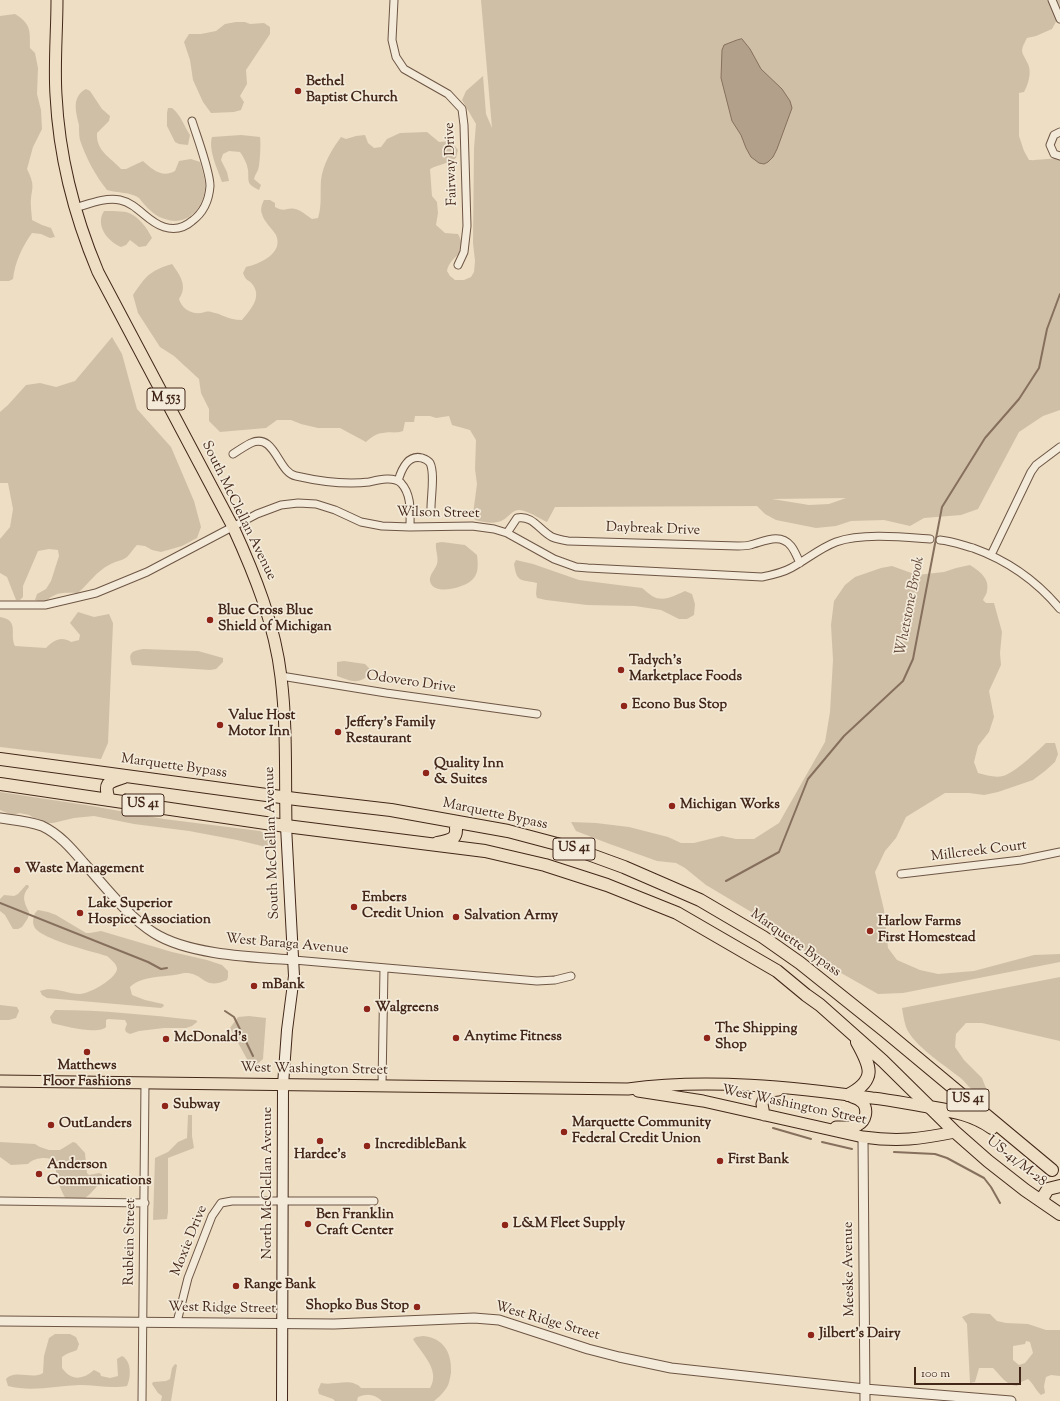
<!DOCTYPE html>
<html>
<head>
<meta charset="utf-8">
<style>
	body { margin:0 }
	#map { position:relative; width:1060px; height:1401px; overflow:hidden; background:#eddec4; font-family:"Sorts Mill Goudy",serif }
	canvas { display:block }
	.scale { position:absolute; left:914px; top:1367px; width:107px; height:18px; box-sizing:border-box; border:2px solid #432719; border-top:0; padding-left:5px; font-size:12px; line-height:14px; white-space:nowrap; color:#432719; -webkit-text-stroke:3px #f3ead9; paint-order:stroke }
</style>
</head>
<body>
<div id="map">
<canvas width="1060" height="1401"></canvas>
<div class="scale">100 m</div>
</div>
<script>
const c = document.querySelector('canvas').getContext('2d');
c.lineJoin = 'round';
function fill(path, color) { c.fillStyle = color; c.fill(path, 'evenodd'); }
function stroke(path, color, width, dash) { c.strokeStyle = color; c.lineWidth = width; c.lineCap = dash ? 'butt' : 'round'; c.setLineDash(dash || []); c.stroke(path); }
function drawText(font, color, halo, rows, align = 'center') {
  c.font = font + ' "Sorts Mill Goudy",serif'; c.lineWidth = 3.5; c.setLineDash([]); c.textBaseline = 'middle'; c.strokeStyle = halo; c.fillStyle = color; for (const [text, x, y, turn = 0] of rows) {
    c.save(); c.translate(x, y); c.rotate((+turn || 0) * Math.PI / 180); c.textAlign = isNaN(turn) ? turn : align; if (halo) c.strokeText(text, 0, 0); c.fillText(text, 0, 0); c.restore();
  }
}
fill(new Path2D(`
	M481 0H1060V19L1057 20 1052 29 1036 36 1027 38C1019 53 1022 51 1028 64 1032 72 1028 85 1024 92L1019 93V136L1024 151 1029 160C1039 161 1050 157 1060 160V410L1043 416 1019 432 978 509 961 515 924 518 910 526 884 520 851 521 836 526 816 528 776 520 765 514 757 506 555 507 547 522C540 519 532 513 524 511 514 507 510 516 503 520 495 525 483 522 475 520L473 514 477 484 475 469 476 440 470 430 452 425 449 416 436 418 430 416H415L414 422H405L403 431C393 434 391 431 383 433 377 433 370 438 366 442L340 428H318L301 424 291 420H277L266 428 220 432 209 421V409L201 393 199 379 174 356 160 347 138 313 133 295C146 276 149 271 172 264 180 275 188 286 179 299 182 309 191 314 201 313 205 312 208 311 211 312 223 314 227 320 242 320 250 310 262 298 253 285 249 279 246 282 243 273L246 267C260 264 284 253 276 235 272 228 264 222 262 214 260 209 262 204 264 200H270L275 203V207C286 213 286 207 295 209 301 210 307 216 312 219L318 218C322 206 320 193 321 180 323 164 332 149 341 137L346 139 356 136 365 135 368 143 374 148 381 147 387 139 400 133 427 132 439 142 451 141 458 150 456 158C447 164 440 164 430 169L432 196 437 202 438 213 436 225 445 233 458 234C470 256 450 254 447 271L450 276 455 280H464L471 277 474 272 475 261 473 243 474 148 476 124 462 100 466 91 483 76 486 114 492 128ZM846 498 829 504 809 505 772 499Z
	M15 14C31 24 30 30 30 48L35 53 38 68 37 94 41 110 42 129 33 147 27 169C37 189 30 188 31 207 31 211 32 216 32 220L42 225 51 228 55 237 50 238 41 234 32 233C22 247 15 262 13 279L9 281H0V16Z
	M236 22H245L250 24 264 23 270 27V34L246 70 247 84 240 96 244 102 241 110 234 112 211 113 203 102 193 80 190 60 184 42 189 34H201L216 31 225 24Z
	M86 89 90 91 102 109 110 116 109 121 97 133C96 151 110 157 121 169H126L143 161C153 170 162 178 175 171L179 161 191 159 200 162C202 170 206 180 205 189 203 209 186 227 165 219 157 217 149 210 143 203 142 202 141 200 139 198 131 192 117 193 107 190 95 175 86 158 80 140 79 136 79 130 79 125 76 112 71 97 86 89Z
	M168 108H172C181 115 184 126 190 135L188 145 179 144 175 142 167 126V113Z
	M241 135 260 137C261 143 260 166 258 170 256 174 255 175 254 179L261 185 259 190C246 183 249 183 248 170 247 163 244 158 240 152L229 151 223 154 221 160 227 172 229 181 222 182C218 170 208 150 212 137Z
	M104 211C110 211 124 211 129 213 140 218 147 228 152 238L146 246 139 247 130 240 126 245 121 247C107 241 95 225 104 211Z
	M112 337 122 354 137 409 171 447 194 501 201 527 197 538 182 546 161 552 152 550 145 546 137 545C133 549 131 553 127 557 122 561 115 561 109 565 97 571 88 584 78 593 72 593 61 592 55 595 45 599 49 605 35 600L37 594 46 589 51 581 59 556 58 550 49 549 38 551 23 586V597L20 600H16L7 577 0 573V539L10 527 13 509 8 483H0V412L8 405 26 385 40 383 56 387 75 381Z
	M442 542 465 545 477 555C478 563 479 573 473 579 467 587 433 597 430 581 429 575 435 570 437 564 439 557 435 550 436 543Z
	M516 560 533 564 579 580 642 588C646 591 649 594 652 596 664 603 675 595 685 591L692 594 695 604 694 615 687 619H679L661 610 635 606 587 605 546 600 537 598 536 594 537 583C520 579 517 583 514 564Z
	M970 565C979 571 990 578 987 591 987 594 984 597 983 600L986 603H994L1002 632 1000 653 1001 665 989 691 994 717 989 732 978 746 974 762 978 773C986 775 995 778 1003 776 1015 773 1036 752 1046 743H1055L1058 754 1055 762 1045 771 1033 780 998 792 984 795 969 793H945L906 817 896 838 885 851 875 872 884 910 888 948 897 960 920 970 938 974 974 971 1034 955 1060 954V962L903 993 878 994 813 957 758 916 706 885 685 868 676 863 657 861 607 843 576 831 571 822 596 823 629 827 668 837 681 843H694L722 836 736 839H754L779 823 825 742 830 712 833 660 831 625 834 601 845 585 855 577 881 568 892 566 917 575 944 572 956 568Z
	M78 612 94 617 109 614 113 623 108 743 101 759 0 747V617C20 620 9 635 15 646L46 648C54 640 61 636 71 642L79 640 80 635 70 623Z
	M143 649 198 651 223 658V662L216 669 210 670 132 665C128 653 131 651 143 649Z
	M344 661 365 664 370 669 369 675C357 685 351 681 337 676V662Z
	M0 792 92 806 164 819 260 831 270 836 276 843 268 849 262 846 237 840 189 831 134 824 94 816 74 818 53 823H42L29 815 20 813 12 815 0 810Z
	M26 885H28L29 887C21 896 24 902 29 912L28 918 22 927 18 929H13L5 915 0 911V899L4 895 14 896 18 894Z
	M38 910 48 912 56 915 86 933H90L101 931 172 952 207 960 222 965 228 971V977L227 980C202 991 205 972 184 973 168 978 144 974 130 987L132 995 145 1000 163 1004 164 1006 161 1008 47 998 42 995 40 991C54 986 66 994 80 994 89 994 118 978 117 968 116 963 111 960 107 956 93 952 42 939 35 928 32 923 33 918 35 913Z
	M1060 977V1041L982 1023H966L956 1034 955 1047 964 1060 982 1078 987 1091 982 1094C967 1089 969 1084 958 1076 943 1064 913 1045 906 1027 904 1021 903 1014 902 1008Z
	M0 1005 17 1007 19 1011 16 1018 9 1020H0Z
	M55 1010C102 1010 149 1015 195 1020L197 1021V1022L192 1026 186 1028H164L139 1031 130 1034 126 1032 125 1029 127 1024 125 1020 108 1019 106 1020V1027C99 1035 63 1026 52 1023L50 1017Z
	M249 1016 266 1018 263 1059 256 1065 248 1061 230 1028 238 1017Z
	M188 1115H192V1136L194 1148 168 1158V1212L167 1219 153 1220 155 1158 168 1152 178 1142 187 1138Z
	M0 1142 35 1144 40 1147 49 1150H60L73 1142 76 1143 85 1153 87 1173 89 1175 99 1173 102 1174C103 1181 89 1197 83 1199 78 1200 71 1199 66 1199 62 1193 56 1179 56 1171 56 1168 58 1166 57 1162 49 1156 35 1157 28 1164L11 1165 0 1157Z
	M971 1313 990 1314 997 1321 1006 1323 1028 1324 1046 1330H1060V1376L1051 1375 1046 1377 1044 1386 1045 1393 1041 1395C1035 1390 1034 1384 1028 1379L1021 1382 1017 1386C1006 1385 1001 1376 993 1368H979L975 1382 970 1383 967 1324 962 1317ZM1026 1341 1030 1342 1033 1353 1025 1363 1019 1365 1013 1360V1346L1025 1344Z
	M55 1334H70L76 1337 79 1344 77 1350C72 1352 67 1353 62 1357V1368C71 1381 83 1380 94 1370L100 1373 101 1376 110 1378 118 1376 117 1359 122 1356C132 1361 131 1378 127 1386 112 1389 95 1385 80 1385 56 1386 31 1392 8 1386L6 1379C15 1369 32 1380 43 1373L44 1356 49 1338Z
	M423 1336C444 1338 452 1353 451 1373 450 1378 449 1386 445 1390 442 1394 438 1398 434 1401H382C374 1394 368 1393 358 1397L357 1401H335L333 1399 319 1394 318 1390 321 1383C335 1386 351 1377 361 1388H430C441 1370 421 1353 413 1339L416 1337Z
	M175 1364 177 1365 171 1401H161L162 1396 158 1393 152 1384 153 1382 166 1381 170 1379 172 1368Z`), '#d0bfa7');
const water = new Path2D(`
	M742 39 750 49 761 69 782 89 790 101 792 108 777 149 773 157 768 162 764 164 759 163 751 157 746 148 741 135 732 121 721 78 722 50 724 45 737 40Z`);
fill(water, '#b3a08a');
stroke(water, '#86705d', 1);
stroke(new Path2D(`
	M726 881 779 852 808 779 844 736 903 681 913 659 942 507 985 438 1019 399 1039 368 1047 329 1060 294
	M0 903 148 962 161 969 167 968
	M225 1011 234 1017 253 1056
	M773 1128 811 1139
	M822 1142 852 1149
	M894 1152 935 1154 947 1158 984 1178 991 1187 1000 1203`), '#86705d', 2);
const minor = new Path2D(`
	M394 0 392 40 396 57 404 69 448 94 462 109 464 125 467 226 464 252 458 265
	M1052 0 1060 19
	M1060 132 1054 135 1050 145 1054 154 1060 156
	M75 208C89 204 105 197 120 200 138 204 147 222 164 227 174 230 184 228 192 221 203 213 209 200 210 186 210 171 197 137 192 121
	M233 454C239 450 245 446 251 443 275 432 278 473 296 476 318 481 346 485 369 482 378 480 393 476 401 483 412 495 410 512 410 527
	M398 481C401 471 407 454 422 458 425 459 428 460 430 463 435 473 431 496 431 508
	M507 533 517 518C533 515 539 530 552 537 557 539 562 540 568 541L738 546C742 546 746 546 750 545 763 542 780 532 791 546 795 551 797 557 800 563
	M940 540C951 541 962 545 973 548 1009 561 1036 580 1060 609
	M991 555 1031 472 1036 465 1060 447
	M0 605H45L96 593 147 572 257 514 281 505 298 503 316 504 335 510 361 522 382 526 410 527 472 526 494 529 507 533 554 559 576 567 588 568 762 577C772 575 782 573 791 568 806 560 820 548 836 542 862 533 902 537 930 539
	M281 676 386 693 537 714
	M901 874 1021 860 1060 852
	M294 960 537 981 555 980 571 976
	M382 1085 384 968
	M0 1201 145 1203
	M177 1322 188 1278 212 1216 221 1203 232 1201H374
	M142 1401 145 1082`);
const tertiary = new Path2D(`
	M0 818C14 820 29 821 42 826 59 834 71 848 83 862 104 885 128 917 154 933 189 955 252 957 294 960
	M863 1137 865 1401
	M0 1321 334 1324 474 1318 499 1320 588 1349 619 1357 671 1368 865 1389 1011 1401`);
const secondary = new Path2D(`
	M282 1401 283 1085 287 1030 294 976 286 826`);
const primary = new Path2D(`
	M57 0C57 31 54 64 56 95 59 156 74 215 98 272L233 527C255 575 275 625 281 677 287 726 285 776 286 826
	M0 1081 628 1089C707 1078 793 1087 872 1098 891 1100 910 1104 929 1107
	M638 1091 703 1101 863 1137C899 1142 920 1139 955 1132
	M764 1115 762 1104 765 1095 770 1091 778 1090
	M836 1127C843 1127 852 1128 858 1125 866 1121 868 1110 863 1103 860 1100 856 1098 852 1097`);
const trunk = new Path2D(`
	M0 759 296 799 391 810 508 831 572 848 624 867 700 900 763 937 800 963 885 1031 1052 1170
	M0 784 286 826 485 851 545 865 607 885 677 913 777 971 806 995 820 1005 883 1061 955 1132 988 1161 1025 1190 1060 1214
	M109 800C103 782 109 782 124 777
	M437 843C452 840 459 839 455 822
	M848 1095C877 1080 871 1067 857 1042
	M929 1107C952 1111 972 1114 992 1128
	M1044 1203 1043 1197 1048 1189 1060 1186`);
stroke(minor, '#6e5544', 9);
stroke(tertiary, '#6e5544', 11);
stroke(secondary, '#432719', 12);
stroke(primary, '#432719', 13);
stroke(trunk, '#432719', 14);
stroke(minor, '#f3ead9', 7);
stroke(tertiary, '#f3ead9', 9);
stroke(secondary, '#f3ead9', 10);
stroke(primary, '#eddec4', 11);
stroke(trunk, '#eddec4', 12);
for (const [x, y, r, color] of [
	[298,91,4,"#8f2418"],
	[210,620,4,"#8f2418"],
	[621,670,4,"#8f2418"],
	[624,706,4,"#8f2418"],
	[220,725,4,"#8f2418"],
	[338,732,4,"#8f2418"],
	[426,773,4,"#8f2418"],
	[672,806,4,"#8f2418"],
	[17,870,4,"#8f2418"],
	[354,907,4,"#8f2418"],
	[80,913,4,"#8f2418"],
	[456,917,4,"#8f2418"],
	[870,931,4,"#8f2418"],
	[254,986,4,"#8f2418"],
	[367,1009,4,"#8f2418"],
	[456,1038,4,"#8f2418"],
	[707,1038,4,"#8f2418"],
	[166,1039,4,"#8f2418"],
	[87,1052,4,"#8f2418"],
	[165,1106,4,"#8f2418"],
	[51,1125,4,"#8f2418"],
	[564,1132,4,"#8f2418"],
	[320,1141,4,"#8f2418"],
	[367,1146,4,"#8f2418"],
	[720,1161,4,"#8f2418"],
	[39,1174,4,"#8f2418"],
	[308,1224,4,"#8f2418"],
	[505,1225,4,"#8f2418"],
	[236,1286,4,"#8f2418"],
	[417,1307,4,"#8f2418"],
	[811,1335,4,"#8f2418"]
]) { const dot = new Path2D(); dot.arc(x, y, r, 0, 2 * Math.PI); c.fillStyle = color; c.fill(dot); stroke(dot, '#f3ead9', 1.5); }
for (const [x, y, w] of [
	[166,399,38],
	[143,805,42],
	[574,849,42],
	[968,1100,42]
]) { const box = new Path2D(); box.roundRect(x - w / 2, y - 11, w, 22, 3); c.fillStyle = '#f3ead9'; c.fill(box); stroke(box, '#432719', 1); }
drawText('bold 13px', '#432719', null, [
	["M 553",166,399],
	["US 41",143,805],
	["US 41",574,849],
	["US 41",968,1100]
]);
drawText('bold 14px', '#432719', '#f3ead9', [
	["Bethel",306,83],
	["Baptist Church",306,99],
	["Blue Cross Blue",218,612],
	["Shield of Michigan",218,628],
	["Tadych's",629,662],
	["Marketplace Foods",629,678],
	["Econo Bus Stop",632,706],
	["Value Host",228,717],
	["Motor Inn",228,733],
	["Jeffery's Family",346,724],
	["Restaurant",346,740],
	["Quality Inn",434,765],
	["& Suites",434,781],
	["Michigan Works",680,806],
	["Waste Management",25,870],
	["Embers",362,899],
	["Credit Union",362,915],
	["Lake Superior",88,905],
	["Hospice Association",88,921],
	["Salvation Army",464,917],
	["Harlow Farms",878,923],
	["First Homestead",878,939],
	["mBank",262,986],
	["Walgreens",375,1009],
	["The Shipping",715,1030],
	["Shop",715,1046],
	["Anytime Fitness",464,1038],
	["McDonald's",174,1039],
	["Matthews",87,1067,"center"],
	["Floor Fashions",87,1083,"center"],
	["Subway",173,1106],
	["Marquette Community",572,1124],
	["Federal Credit Union",572,1140],
	["OutLanders",59,1125],
	["IncredibleBank",375,1146],
	["Hardee's",320,1156,"center"],
	["First Bank",728,1161],
	["Anderson",47,1166],
	["Communications",47,1182],
	["Ben Franklin",316,1216],
	["Craft Center",316,1232],
	["L&M Fleet Supply",513,1225],
	["Range Bank",244,1286],
	["Shopko Bus Stop",409,1307,"right"],
	["Jilbert's Dairy",819,1335]
], 'left');
drawText('14px', '#432719', '#f3ead9', [
	["Fairway Drive",452,164,-92],
	["South McClellan Avenue",238,511,64],
	["Wilson Street",438,514,1],
	["Daybreak Drive",653,530,2],
	["Odovero Drive",411,683,8],
	["Marquette Bypass",174,767,8],
	["Marquette Bypass",495,815,12],
	["South McClellan Avenue",273,843,-92],
	["Millcreek Court",979,852,-7],
	["Marquette Bypass",795,944,35],
	["West Baraga Avenue",287,945,5],
	["West Washington Street",314,1070,1],
	["West Washington Street",794,1106,12],
	["US-41/M-28",1016,1162,38],
	["North McClellan Avenue",269,1183,-90],
	["Moxie Drive",190,1241,-68],
	["Rublein Street",131,1242,-89],
	["Meeske Avenue",850,1269,-91],
	["West Ridge Street",222,1309,1],
	["West Ridge Street",547,1322,16]
]);
drawText('italic 15px', '#654b3b', '#f3ead9', [
	["Whetstone Brook",911,606,-79]
]);
</script>
</body>
</html>
